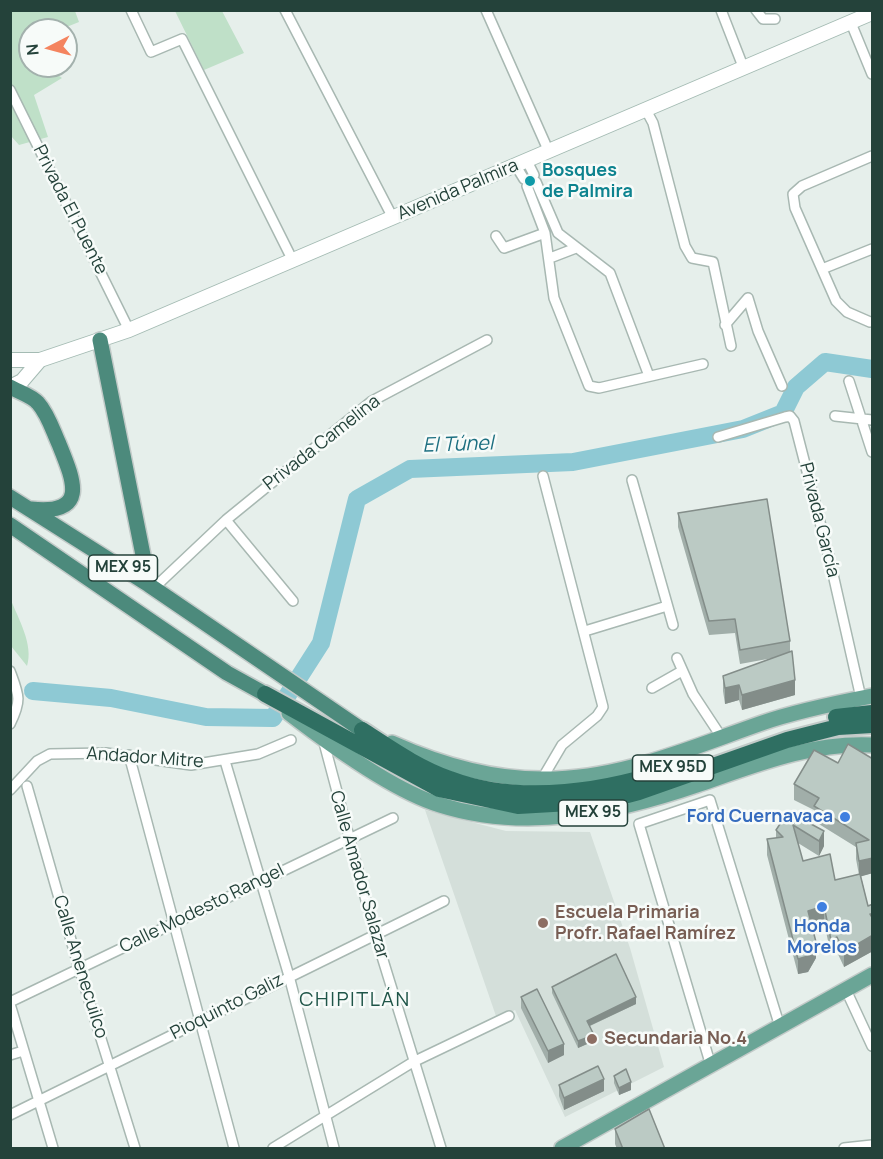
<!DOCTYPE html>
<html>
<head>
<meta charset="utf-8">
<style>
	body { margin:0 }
	#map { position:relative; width:883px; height:1159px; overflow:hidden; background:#e6efeb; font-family:Manrope,sans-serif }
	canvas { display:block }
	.frame { position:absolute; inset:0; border:12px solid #24423a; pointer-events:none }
	.north { position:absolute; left:18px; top:18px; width:60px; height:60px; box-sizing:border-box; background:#f7fbf9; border:2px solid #a3b1ad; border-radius:50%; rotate:264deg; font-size:16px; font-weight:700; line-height:24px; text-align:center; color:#24423a }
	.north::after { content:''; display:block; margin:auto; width:21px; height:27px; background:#f4845f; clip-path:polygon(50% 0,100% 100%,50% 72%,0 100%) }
</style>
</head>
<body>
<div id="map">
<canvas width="883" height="1159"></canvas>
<div class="frame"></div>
<div class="north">N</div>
</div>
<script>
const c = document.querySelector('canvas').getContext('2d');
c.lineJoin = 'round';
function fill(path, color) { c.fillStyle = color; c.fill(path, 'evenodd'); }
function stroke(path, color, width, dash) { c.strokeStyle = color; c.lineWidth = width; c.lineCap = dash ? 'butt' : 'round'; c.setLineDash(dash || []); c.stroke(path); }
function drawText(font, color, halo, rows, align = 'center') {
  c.font = font + ' Manrope,sans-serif'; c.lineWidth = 5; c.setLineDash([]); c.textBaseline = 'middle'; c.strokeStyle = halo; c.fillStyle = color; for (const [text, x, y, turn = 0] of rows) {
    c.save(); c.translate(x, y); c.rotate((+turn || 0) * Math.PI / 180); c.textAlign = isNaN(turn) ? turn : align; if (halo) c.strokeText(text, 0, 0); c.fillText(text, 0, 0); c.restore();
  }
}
fill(new Path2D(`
	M425 810 506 831 590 832 630 948 664 1067 565 1117 515 1010 497 1019Z`), '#d4dfda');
fill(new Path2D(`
	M11 11H75L79 22 59 30H30V41L19 46 30 54V66H46L62 78 34 95 48 137 19 145 11 136V104L13 103 10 98Z
	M175 11H222L244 53 204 70Z
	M10 598C18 618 34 645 27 666L11 646Z`), '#bfe0c8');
stroke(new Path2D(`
	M33 691 111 698 206 717 273 718 321 643 357 499 410 469 573 462 743 429 783 413 796 387 825 362 872 369`), '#8ec9d4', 18);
const minor = new Path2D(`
	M131 10 151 52 182 39 293 261
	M285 10 393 218
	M486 10 549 152
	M721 10 744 69
	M756 10 763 19H775
	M851 23 872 74
	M10 90 129 330
	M646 110 653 123 685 246 692 258 713 262 731 346
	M527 161 534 175
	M516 166 524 179
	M536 182 558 233 610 273 649 376
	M527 186 545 233 554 298 589 386 599 388 703 364
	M496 236 504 248 545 233
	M550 258 576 248
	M822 269 872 249
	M748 298 758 331 782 386
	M870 322 847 312 836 301 795 208 793 194 802 186 872 156
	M725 325 748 298
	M849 381 872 452
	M835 416 872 420
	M718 437 785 417 790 416 794 421 830 561 861 698
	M632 480 673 625
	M226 520 293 601
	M154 588 226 520 372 401 487 340
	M585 631 667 606
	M677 658 693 694 722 738
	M10 671C19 695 22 700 10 724
	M652 688 682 671
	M323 739 375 934 441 1148
	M129 755 234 1148
	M225 761 289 976 334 1148
	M542 779 562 745 597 716 603 707 543 476
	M27 786 79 968 135 1148
	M10 790 37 761 50 754 106 753 191 765 258 754 291 740
	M846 990 872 1046
	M10 1002 393 818
	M10 1004 53 1148
	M10 1055 23 1051
	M711 1066 639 824 710 800 780 1027
	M10 1115 444 901
	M273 1148 413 1062 509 1016
	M844 1148 872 1145`);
const secondary = new Path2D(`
	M10 360H40L129 330 872 13
	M10 387 22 381 40 360`);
const primary = new Path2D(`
	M289 713C328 743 394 791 440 805 525 832 615 813 697 785 755 765 811 742 872 745
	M392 743C439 764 489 779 542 779 619 780 690 748 762 723 796 711 836 703 872 696
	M562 1148 872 975`);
const trunk = new Path2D(`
	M100 340 149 585
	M10 387C19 392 32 396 38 403 48 414 53 431 59 444 74 481 89 515 31 509
	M10 497 149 585 362 730
	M10 525 227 673 265 694`);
const motorway = new Path2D(`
	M265 694 439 789 518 806 605 801 639 792 787 740 838 727 872 725
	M836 717 872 713
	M362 730C390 748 418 768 450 779 521 806 610 791 680 766`);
stroke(minor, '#a8b8b2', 12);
stroke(secondary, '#a4bbb3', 16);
stroke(primary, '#c2cac8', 18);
stroke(trunk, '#c2cac8', 18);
stroke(motorway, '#c2cac8', 20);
stroke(minor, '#fff', 9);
stroke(secondary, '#fff', 14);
stroke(primary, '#6aa596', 15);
stroke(trunk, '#4c8a7c', 15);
stroke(motorway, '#2f6f62', 16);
fill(new Path2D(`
	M678 513 790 641V652L795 695 742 710 739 700 725 704 723 691V676L773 658 740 664 735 633 709 635 678 527Z
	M873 759V873L861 876 868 906 873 904V951L844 967 837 952 831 955 824 922 812 925 816 958 808 972 798 974 767 855V839L776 838V830L793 824 798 817 824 846 819 856 798 843 803 861 835 880 859 875 856 859V847L814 821V810L794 800V784L838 763Z
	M552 987 636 1004 590 1026 594 1041 578 1048 552 993Z
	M521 997 564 1055 548 1063 521 1008Z
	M614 1076 631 1090 619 1095 614 1083Z
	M559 1085 604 1091 564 1110 559 1096Z
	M615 1129 665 1149H617L615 1144Z`), '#a1aea9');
fill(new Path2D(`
	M795 680V695L742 710V695Z
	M739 685V700L725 704V688Z
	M824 831V846L819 856V841Z
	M873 858V873L859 877V861Z
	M824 906V922L808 927V911Z
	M873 935V951L844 967V952Z
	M837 937V952L831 955V940Z
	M816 942V958L808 972 798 974V959Z
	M636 997V1004L587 1027V1021Z
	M594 1035V1041L578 1048V1041Z
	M564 1044V1055L548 1063V1051Z
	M604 1079V1091L564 1110V1098Z
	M631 1082V1090L619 1095V1088Z`), '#838d89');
const building = new Path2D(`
	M767 499 790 641 740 650 735 619 709 621 678 513Z
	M792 651 795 680 742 695 739 685 725 688 723 676Z
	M848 744 873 759V858L859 861 856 843 869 840 814 806 819 798 794 784 814 750 838 763Z
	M798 817 824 831 819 841 793 825 803 861 830 854 835 880 860 874 868 906 873 904V914H870L873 919V935L844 952 837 937 831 940 824 906 808 911 816 942 808 956 798 959 767 839 783 837 776 830 784 818 793 824Z
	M616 954 636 997 587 1021 594 1035 578 1041 552 987Z
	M537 989 564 1044 548 1051 521 997Z
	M598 1066 604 1079 564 1098 559 1085Z
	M626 1069 631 1082 619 1088 614 1076Z
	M649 1109 665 1149H623L615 1129Z`);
fill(building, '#bbcac4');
stroke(building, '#838d89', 1.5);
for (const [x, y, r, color] of [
	[530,181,6,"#0f9aa8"],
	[845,817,6,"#3f7fe0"],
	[822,907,6,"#3f7fe0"],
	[543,923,6,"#8d6e63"],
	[592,1039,6,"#8d6e63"]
]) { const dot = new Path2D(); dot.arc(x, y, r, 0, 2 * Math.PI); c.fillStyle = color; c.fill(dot); stroke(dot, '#f7fbf9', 2); }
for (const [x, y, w] of [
	[123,568,69],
	[673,768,81],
	[593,813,69]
]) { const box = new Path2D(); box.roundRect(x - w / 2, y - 13, w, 26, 4.5); c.fillStyle = '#f7fbf9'; c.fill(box); stroke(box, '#24423a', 1.5); }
drawText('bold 16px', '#24423a', null, [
	["MEX 95",123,568],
	["MEX 95D",673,768],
	["MEX 95",593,813]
]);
drawText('bold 18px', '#0d838f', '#f7fbf9', [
	["Bosques",542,171],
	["de Palmira",542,192]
], 'left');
drawText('18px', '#24423a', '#f7fbf9', [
	["Avenida Palmira",458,190,-23],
	["Privada El Puente",70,210,63],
	["Privada Camelina",322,443,-38],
	["Privada García",819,520,76],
	["Andador Mitre",145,758,4],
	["Calle Amador Salazar",359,875,74],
	["Calle Modesto Rangel",202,909,-26],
	["Calle Anenecuilco",80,967,73],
	["Pioquinto Galiz",227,1007,-27]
]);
drawText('bold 18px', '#366cbe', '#f7fbf9', [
	["Ford Cuernavaca",833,817],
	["Honda",822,927,"center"],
	["Morelos",822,948,"center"]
], 'right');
drawText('bold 18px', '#785e54', '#f7fbf9', [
	["Escuela Primaria",555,913],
	["Profr. Rafael Ramírez",555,934],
	["Secundaria No.4",604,1039]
], 'left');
drawText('italic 20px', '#1c6f80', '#f7fbf9', [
	["El Túnel",458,445,-2]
]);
c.letterSpacing = '1.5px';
drawText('20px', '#1f5548', '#f7fbf9', [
	["CHIPITLÁN",355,1000]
]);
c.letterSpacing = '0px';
</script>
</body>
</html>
